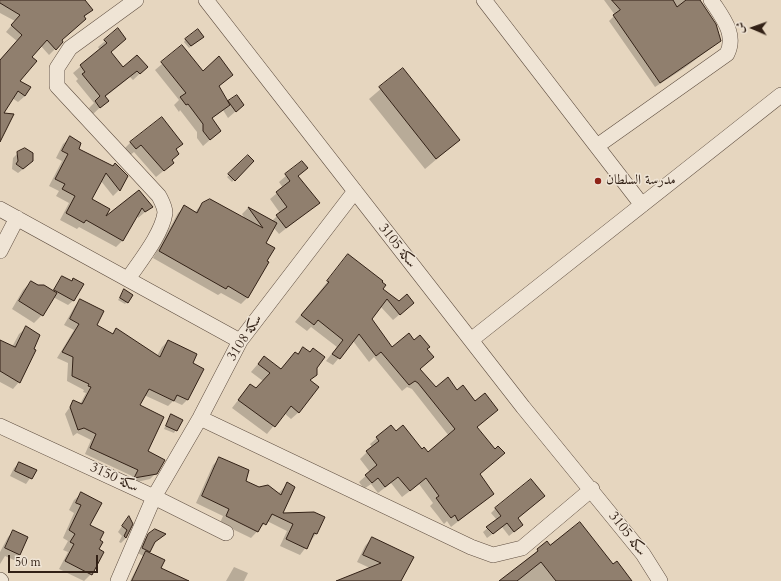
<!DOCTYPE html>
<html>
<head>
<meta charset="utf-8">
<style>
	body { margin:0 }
	#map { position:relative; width:781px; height:581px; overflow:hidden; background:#e6d6bf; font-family:Cardo,Amiri,serif }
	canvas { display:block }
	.north { position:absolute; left:733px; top:8px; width:40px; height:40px; -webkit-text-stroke:3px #efe4d5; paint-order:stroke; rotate:272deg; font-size:11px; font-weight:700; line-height:16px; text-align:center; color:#322116 }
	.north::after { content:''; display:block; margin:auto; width:14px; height:18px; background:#322116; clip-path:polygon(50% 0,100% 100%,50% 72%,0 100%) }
	.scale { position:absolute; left:8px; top:555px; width:90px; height:18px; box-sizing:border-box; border:2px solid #322116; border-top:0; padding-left:5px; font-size:12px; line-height:14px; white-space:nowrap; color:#322116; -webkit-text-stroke:3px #efe4d5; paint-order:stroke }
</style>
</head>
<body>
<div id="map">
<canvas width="781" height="581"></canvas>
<div class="north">ش</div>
<div class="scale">50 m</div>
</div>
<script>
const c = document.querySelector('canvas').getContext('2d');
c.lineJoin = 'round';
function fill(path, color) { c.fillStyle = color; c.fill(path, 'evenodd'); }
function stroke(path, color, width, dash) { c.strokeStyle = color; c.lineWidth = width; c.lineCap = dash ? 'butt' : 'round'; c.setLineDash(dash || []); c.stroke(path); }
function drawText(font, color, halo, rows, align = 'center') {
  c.font = font + ' Cardo,Amiri,serif'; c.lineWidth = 3; c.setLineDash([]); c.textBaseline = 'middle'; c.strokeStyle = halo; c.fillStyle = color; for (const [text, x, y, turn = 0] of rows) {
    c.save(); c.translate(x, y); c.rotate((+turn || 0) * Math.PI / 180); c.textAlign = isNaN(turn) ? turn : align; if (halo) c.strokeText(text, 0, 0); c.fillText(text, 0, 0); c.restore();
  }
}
fill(new Path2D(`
	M0 0H84L91 10 61 40 62 42 49 55 41 46 31 57 18 81 25 96 18 102 12 98 3 114 0 139V60L17 41 6 32 15 21 0 13Z
	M604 0H698L715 45 683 69 655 87 609 21 615 15Z
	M118 30 110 52 123 68 147 67 133 80 130 77 105 97 108 100 93 114 89 108 94 103 76 81 78 79 73 73 100 50 98 47Z
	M186 39H200L189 48 184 42Z
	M182 47 203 72 232 75 218 87 227 103 229 102 243 105 228 118 223 110 211 119 220 131 203 146 197 138V132L180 110 179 112 174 105 179 100 155 70Z
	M403 70 459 140 425 169 369 99Z
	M70 138 77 149 112 167 115 164 119 190 113 196 101 181 91 199 103 219 139 191 151 207 138 218 137 216 123 240 116 247 79 227 77 229 60 220 69 203 56 196 59 191 49 186 62 161 56 158 63 144Z
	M131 142 182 144 175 150 178 154 171 161 173 163 156 177 134 152 129 156 124 149Z
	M18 153 27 166 18 173 12 169 13 158Z
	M248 157 252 161 232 182 227 177Z
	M302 162 306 168 297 177 318 203 279 234 273 227 264 244 248 297 241 304 221 293 218 295 153 258 178 213 185 207 194 213 202 204 245 219 242 214 248 208 272 221 280 213 270 199 283 188 279 182Z
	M349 255 382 289 406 309 393 320 380 306 370 319 392 349 414 341 426 349 433 357 419 370 435 388 457 391 475 402 497 410 476 428 479 474 493 494 451 527 447 521 444 524 438 516 430 506 433 503 419 484 402 497 391 483 378 493 371 484 364 489 359 482 370 472 360 459 372 447 370 444 391 426 396 432 428 454 449 436 412 389 407 387 402 391 374 357 369 362 353 341 333 365 326 361 337 347 311 327 307 331 295 322Z
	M62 277 71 282 74 279V300L68 305 53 297 42 315 34 323 12 309 23 290 31 282 52 291Z
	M124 290 127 302 125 304 118 300Z
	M81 300 95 325 111 335 116 330 157 356 162 347 168 341 192 364 187 400 182 405 173 401 168 406 144 395 139 405 146 452 156 473 150 479 128 484 132 476 85 454 91 440 77 433 73 436 65 414 74 401 80 404 86 393 83 392 84 390 67 381 68 363 57 358 74 330 64 325 75 306Z
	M26 328 19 382 13 389 0 382V341L12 347 19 334Z
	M303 349 309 353V381L299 412 291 419 284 413 267 434 232 408 250 385 256 389 263 381 251 372 264 357 280 370 295 353 297 355Z
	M169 418 181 420 174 433 164 429Z
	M220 458 244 481 259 488 278 494 287 484 281 514 316 534 300 555 280 546 287 531 267 521 251 538 220 523 223 516 196 503 213 465Z
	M19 463 35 471 26 484 10 476 14 468Z
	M82 493 89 526 99 540 91 574 84 581 59 569 68 552 63 550 68 541 63 538 74 513 69 510 74 500Z
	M544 496 517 519 522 525 509 536 502 527 487 538 483 532 497 520 491 513 496 508Z
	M124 523H131L126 538 121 543 119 542 122 536 118 532Z
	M13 532 27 538 19 555 14 560 5 556 0 564V552L8 537Z
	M164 534 153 544 148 553 160 569 175 581H130L143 556 138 553 143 540 149 535Z
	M372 538 413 558 401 581H343L370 568 357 562 365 546Z
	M538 550 574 581H501Z
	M234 567 248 573 244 581H226Z`), '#0003');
const building = new Path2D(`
	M0 0H85L93 10 84 16 86 19 62 40 63 42 56 50 47 40 32 57 37 61 20 81 31 87 25 96 18 91 4 113 14 114 0 142V60L22 35 11 25 20 15 0 3Z
	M612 0H673L677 7 686 0H700L716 24 721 41 660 83 613 15 620 10Z
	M118 28 126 39 111 52 123 67 137 55 148 67 140 74 137 71 105 96 109 101 100 108 95 101 100 96 82 74 85 72 80 65 107 43 104 40Z
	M198 29 204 37 191 46 185 39Z
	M182 45 203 71 219 56 233 75 219 86 230 105 212 118 221 131 210 140 203 131V124L188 104 186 105 180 97 186 93 161 62Z
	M403 68 460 140 436 159 379 87Z
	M237 95 244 105 236 112 228 101Z
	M162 117 183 144 176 149 179 154 172 160 174 163 164 171 141 145 136 149 130 142Z
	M70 136 81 143 79 149 113 166 115 163 128 176 120 191 106 173 92 199 110 209 106 216 139 190 153 207 145 212 142 208 123 241 86 220 84 223 66 213 75 196 62 189 65 184 55 179 68 154 62 151Z
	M25 148 33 153V161L23 169 16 164 18 161 17 152Z
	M248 155 254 161 235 181 228 174Z
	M302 161 308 168 298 176 320 203 286 228 276 215 287 207 276 192 290 181 285 174Z
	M210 199 263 228 248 207 277 223 266 243 275 248 267 261 269 262 248 298 228 286 226 289 159 251 184 205 197 213 202 203Z
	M348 254 383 281 382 282 386 285 383 289 399 301 407 294 414 303 400 315 387 299 372 319 392 347 409 333 414 340 420 335 430 347 427 349 434 357 420 369 436 387 448 377 457 390 463 385 475 401 485 393 498 410 477 427 495 449 498 446 505 453 480 474 494 494 458 521 455 515 451 518 444 509 436 498 439 496 426 478 410 491 398 477 385 487 378 478 372 483 365 475 377 465 366 451 379 441 376 437 391 425 396 431 403 425 422 449 424 447 428 452 455 429 418 383 415 381 409 385 381 352 376 356 359 334 340 359 332 354 343 340 318 320 314 325 301 315 329 282 327 281Z
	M62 276 72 281 73 278 84 284 74 301 54 290Z
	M31 281 38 285H44L57 293 43 316 19 301Z
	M124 289 133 295 128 303 120 298Z
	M80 299 104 311 97 325 113 334 116 328 160 357 168 340 197 354 193 363 204 369 188 400 177 395 174 401 149 389 140 405 164 417 148 451 165 460 157 474 134 478 138 470 90 448 96 434 84 428 78 430 70 407 73 400 82 404 91 387 88 386 89 384 72 376 73 357 62 352 79 324 70 319Z
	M26 326 40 335 34 349 36 350 20 383 0 371V340L15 347Z
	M303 347 310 352 313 348 325 357 317 368V375L310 380 319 387 299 413 291 406 275 427 238 400 250 384 256 388 270 373 258 364 264 356 281 369 295 352 298 354Z
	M171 414 183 420 177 431 166 426Z
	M219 457 249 470 246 481 259 487 268 485 281 495 287 482 295 487 283 513 314 512 325 517 317 534 314 533 307 549 286 539 293 524 272 514 266 525 263 523 258 532 226 516 229 509 202 496Z
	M19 462 37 470 32 479 15 471Z
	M531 479 545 496 518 518 523 525 514 532 507 523 493 534 486 527 501 516 495 508Z
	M81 492 102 503 90 525 104 532 100 540 103 542 99 549 104 552 92 575 65 561 74 544 70 542 75 534 69 530 81 505 76 503Z
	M129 516 133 524 126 538 124 536 127 530 122 526Z
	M580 522 613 564 617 561 632 581H556L541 562 517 581H499L538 551 537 549 547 541 550 545Z
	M155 529 166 534 155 542 150 552 142 548 148 534Z
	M13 530 28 537 20 555 5 548Z
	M372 537 414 557 401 581H336L381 563 363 555Z
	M146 551 165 560 161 568 189 581H132Z`);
fill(building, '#907f6e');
stroke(building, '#322116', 1);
const minor = new Path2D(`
	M206 0 523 407 643 554 660 581
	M484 0 642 205
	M597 146 727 54C737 34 722 17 711 0
	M0 209 240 341
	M0 251 17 218
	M128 279C140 261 162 234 165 213 165 207 162 202 159 196L57 86V68L70 48 136 0
	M471 340 781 95
	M200 418 471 547 493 555 522 548 592 489
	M0 426 154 497 226 533
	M0 580 1 581
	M118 581 154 497 200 418 240 341 355 191`);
stroke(minor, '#5f4e40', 16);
stroke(minor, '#efe4d5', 15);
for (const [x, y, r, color] of [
	[598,181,4,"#8f2418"]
]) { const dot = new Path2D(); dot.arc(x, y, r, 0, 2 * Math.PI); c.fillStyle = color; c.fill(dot); stroke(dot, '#efe4d5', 1.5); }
drawText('14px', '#322116', '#efe4d5', [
	["مدرسة السلطان",606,181]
], 'left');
drawText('14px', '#322116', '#efe4d5', [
	["سكة 3105",397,246,52],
	["سكة 3108",245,338,-57],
	["سكة 3150",114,478,25],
	["سكه 3105",627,534,52]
]);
</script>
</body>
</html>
